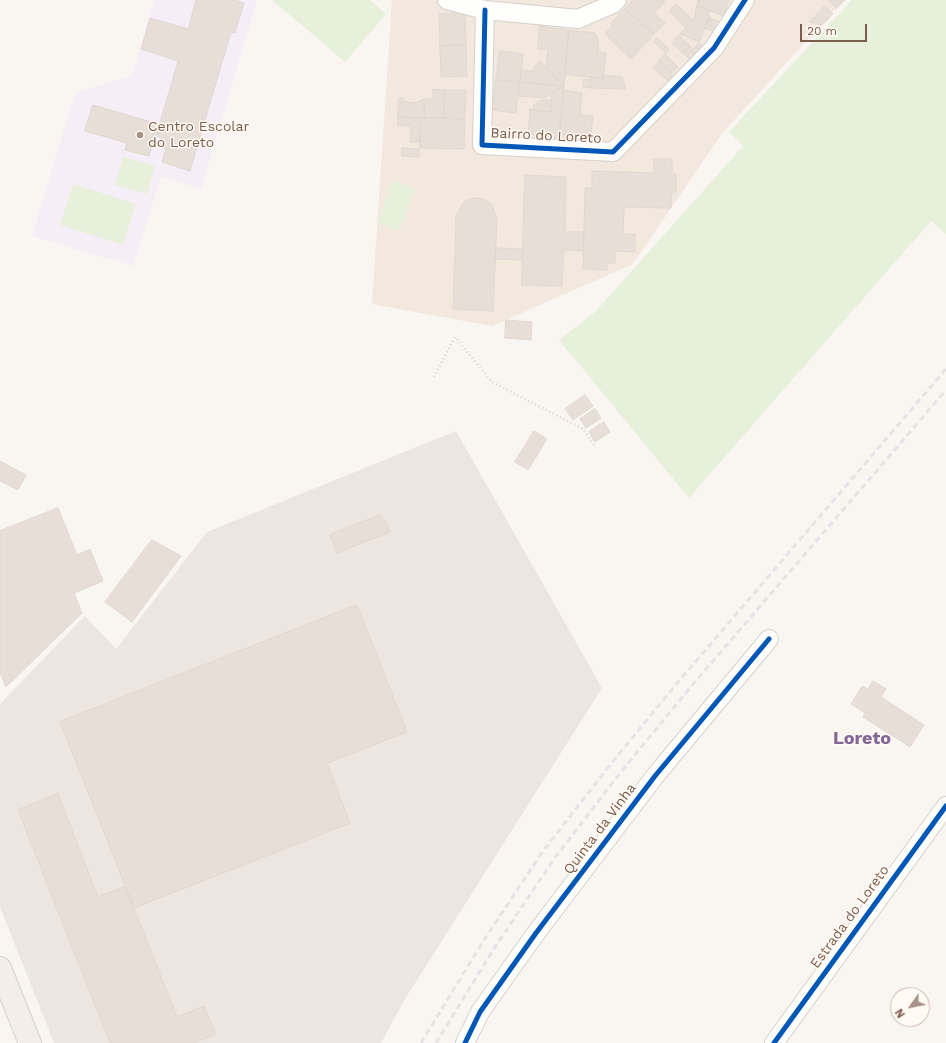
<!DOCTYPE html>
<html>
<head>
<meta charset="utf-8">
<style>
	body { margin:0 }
	#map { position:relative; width:946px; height:1043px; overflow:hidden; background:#f9f5f0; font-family:"Work Sans",sans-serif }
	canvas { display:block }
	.north { position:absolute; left:890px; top:987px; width:40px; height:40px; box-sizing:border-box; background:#fffaf3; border:1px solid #cabbb1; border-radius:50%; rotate:237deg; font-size:11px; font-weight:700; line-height:16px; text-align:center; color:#7a5c4d }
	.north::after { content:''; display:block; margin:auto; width:14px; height:18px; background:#a69286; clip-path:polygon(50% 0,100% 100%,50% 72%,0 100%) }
	.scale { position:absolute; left:800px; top:24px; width:67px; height:18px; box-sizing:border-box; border:2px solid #7a5c4d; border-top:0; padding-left:5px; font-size:12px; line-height:14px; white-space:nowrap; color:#7a5c4d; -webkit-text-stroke:3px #fffaf3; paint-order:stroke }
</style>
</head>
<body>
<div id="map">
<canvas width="946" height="1043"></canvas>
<div class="north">N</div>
<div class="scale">20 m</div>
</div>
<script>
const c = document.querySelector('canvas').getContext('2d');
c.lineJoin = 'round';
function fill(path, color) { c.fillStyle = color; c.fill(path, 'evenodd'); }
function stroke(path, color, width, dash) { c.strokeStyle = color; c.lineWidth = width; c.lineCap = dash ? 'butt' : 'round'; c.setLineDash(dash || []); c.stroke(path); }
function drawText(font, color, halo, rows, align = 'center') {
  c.font = font + ' "Work Sans",sans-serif'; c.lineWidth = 3; c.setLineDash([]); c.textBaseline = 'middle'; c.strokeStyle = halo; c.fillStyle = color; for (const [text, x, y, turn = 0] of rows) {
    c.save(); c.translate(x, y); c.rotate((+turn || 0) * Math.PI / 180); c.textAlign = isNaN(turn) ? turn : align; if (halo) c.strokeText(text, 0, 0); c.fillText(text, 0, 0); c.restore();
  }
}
fill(new Path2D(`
	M392 0H844L723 132 633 264 492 326 372 304Z`), '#f2e8de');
fill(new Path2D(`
	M456 431 602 688 405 999 381 1043H54L0 907V704L85 616 116 649 207 532Z`), '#ede5e0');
fill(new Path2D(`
	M154 0H257L201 189 161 176 133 266 32 236 75 93 133 75Z`), '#f6eef6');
fill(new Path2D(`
	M272 0H370L386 14 345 62Z
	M852 0H946V234L931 221 689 498 559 340 595 312 743 146 729 132Z
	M123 157 155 166 147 194 115 185Z
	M393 180 415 189 399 231 377 223Z
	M73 184 136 204 123 245 60 225Z`), '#e7f0db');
const building = new Path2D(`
	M196 0H235L244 3 235 33 231 32 190 171 162 162 166 149 159 147 161 138 156 136 178 61 141 49 150 18 188 29Z
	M633 0H663L665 2 654 13 665 23 654 34 625 9Z
	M699 0H729L724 16 697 6Z
	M828 0H845L837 8Z
	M676 4 694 21 686 28 670 11Z
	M697 6 710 11 708 15 710 16 699 42 680 34 694 21Z
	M825 6 833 14 822 25 810 22Z
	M625 9 654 34 631 59 605 34 612 26 611 24Z
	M465 13 466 45 440 46 439 14Z
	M709 18 719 22 715 32 705 28Z
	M540 26 569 30 564 86 546 67 548 50 538 49Z
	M569 30 595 33 599 43 598 52 606 53 603 79 565 74Z
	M679 35 690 46 683 53 672 43Z
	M657 38 669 49 666 53 654 42Z
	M699 43 705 48 692 62 683 53 690 46 693 49Z
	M466 45 467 76 441 77 440 46Z
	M500 51 523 54 520 82 496 80Z
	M665 54 678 67 672 73 659 61Z
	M540 61 546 67 564 86 520 82 521 70 531 71Z
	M659 61 672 73 670 75 674 78 670 83 653 67Z
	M603 75 622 77 626 89 590 88 591 77 603 79Z
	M584 79 591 80 590 88 583 87Z
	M496 80 520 82 516 113 493 110Z
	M520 82 564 86 544 98 518 96Z
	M564 86 559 138 528 134 530 109 551 112 552 93Z
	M433 89 445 90 444 118H424V99H433Z
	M445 90H466L465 119 444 118Z
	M564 90 582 93 580 115 593 116 590 141 559 138Z
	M399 98H403L405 102 416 103 424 99V118L398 117Z
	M542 100H552L551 112 533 110 534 105Z
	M93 105 158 124 149 156 125 150 127 143 85 131Z
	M398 117 421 118 420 142H410L411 126 398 125Z
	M421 118 465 119 464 149 420 148Z
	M402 148 419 149V157L402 156Z
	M654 159H672V174H676V192H672L671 208 624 207 623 234H635V252L616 251 615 263H607V270L583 269 585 188H592V171L654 173Z
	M525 175 566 177 565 232H584L583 251 564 250 562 286 522 285Z
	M478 198 485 200 491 204 497 218 493 311 453 309 456 216 463 203 470 199Z
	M496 248 523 249 522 260 495 259Z
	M506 320 532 322 531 340 505 338Z
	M585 395 593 406 573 420 565 409Z
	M595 409 601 418 586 428 580 419Z
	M604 422 610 432 595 442 589 432Z
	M534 431 547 439 528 470 515 462Z
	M0 461 26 475 18 490 0 481Z
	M58 508 77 555 90 549 103 581 74 593 82 613 6 687 0 672V531Z
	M380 515 383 522 385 521 390 532 337 553 330 535Z
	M152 540 181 556 132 622 105 602Z
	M357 605 407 732 327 763 350 823 134 908 60 722Z
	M873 681 886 689 881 697 924 725 910 747 863 717 865 713 851 704 862 686 868 689Z
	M58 794 98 897 125 886 177 1017 204 1006 216 1034 194 1043H110L18 810Z`);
fill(building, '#e6ded7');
stroke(building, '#e2d8d2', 1);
const street = new Path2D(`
	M447 0 485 10 578 19 613 4 617 0
	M485 10 482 145 613 152 714 48 745 0
	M465 1043 480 1012 536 933 655 776 769 639
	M774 1043 946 806`);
const primary = new Path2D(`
	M0 968 30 1043`);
stroke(street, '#d7d1cb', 20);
stroke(primary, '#dad1cc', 24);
stroke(new Path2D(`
	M434 377 455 337 492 382 583 429 594 445`), '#dcd5d0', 2.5, [1, 3]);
stroke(street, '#fefefd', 18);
stroke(primary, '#f3eee8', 22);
stroke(new Path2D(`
	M421 1043 484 940 543 851 610 765 679 681 946 369
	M436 1043 495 947 554 859 620 773 689 689 946 390`), '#e6e3e7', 3, [6, 4]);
stroke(new Path2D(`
	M485 10 482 145 613 152 714 48 745 0
	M465 1043 480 1012 536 933 655 776 769 639
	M774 1043 946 806`), '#0057b8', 5);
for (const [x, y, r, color] of [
	[140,135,4,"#a69286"]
]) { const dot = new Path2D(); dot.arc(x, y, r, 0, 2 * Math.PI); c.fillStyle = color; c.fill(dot); stroke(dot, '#fffaf3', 1.5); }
drawText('14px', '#7a5c4d', '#fffaf3', [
	["Centro Escolar",148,127],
	["do Loreto",148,143]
], 'left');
drawText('14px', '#7a5c4d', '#fffaf3', [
	["Bairro do Loreto",546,136,3],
	["Quinta da Vinha",600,829,-53],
	["Estrada do Loreto",850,917,-54]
]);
drawText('bold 18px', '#846695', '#fffaf3', [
	["Loreto",862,739]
]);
</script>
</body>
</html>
